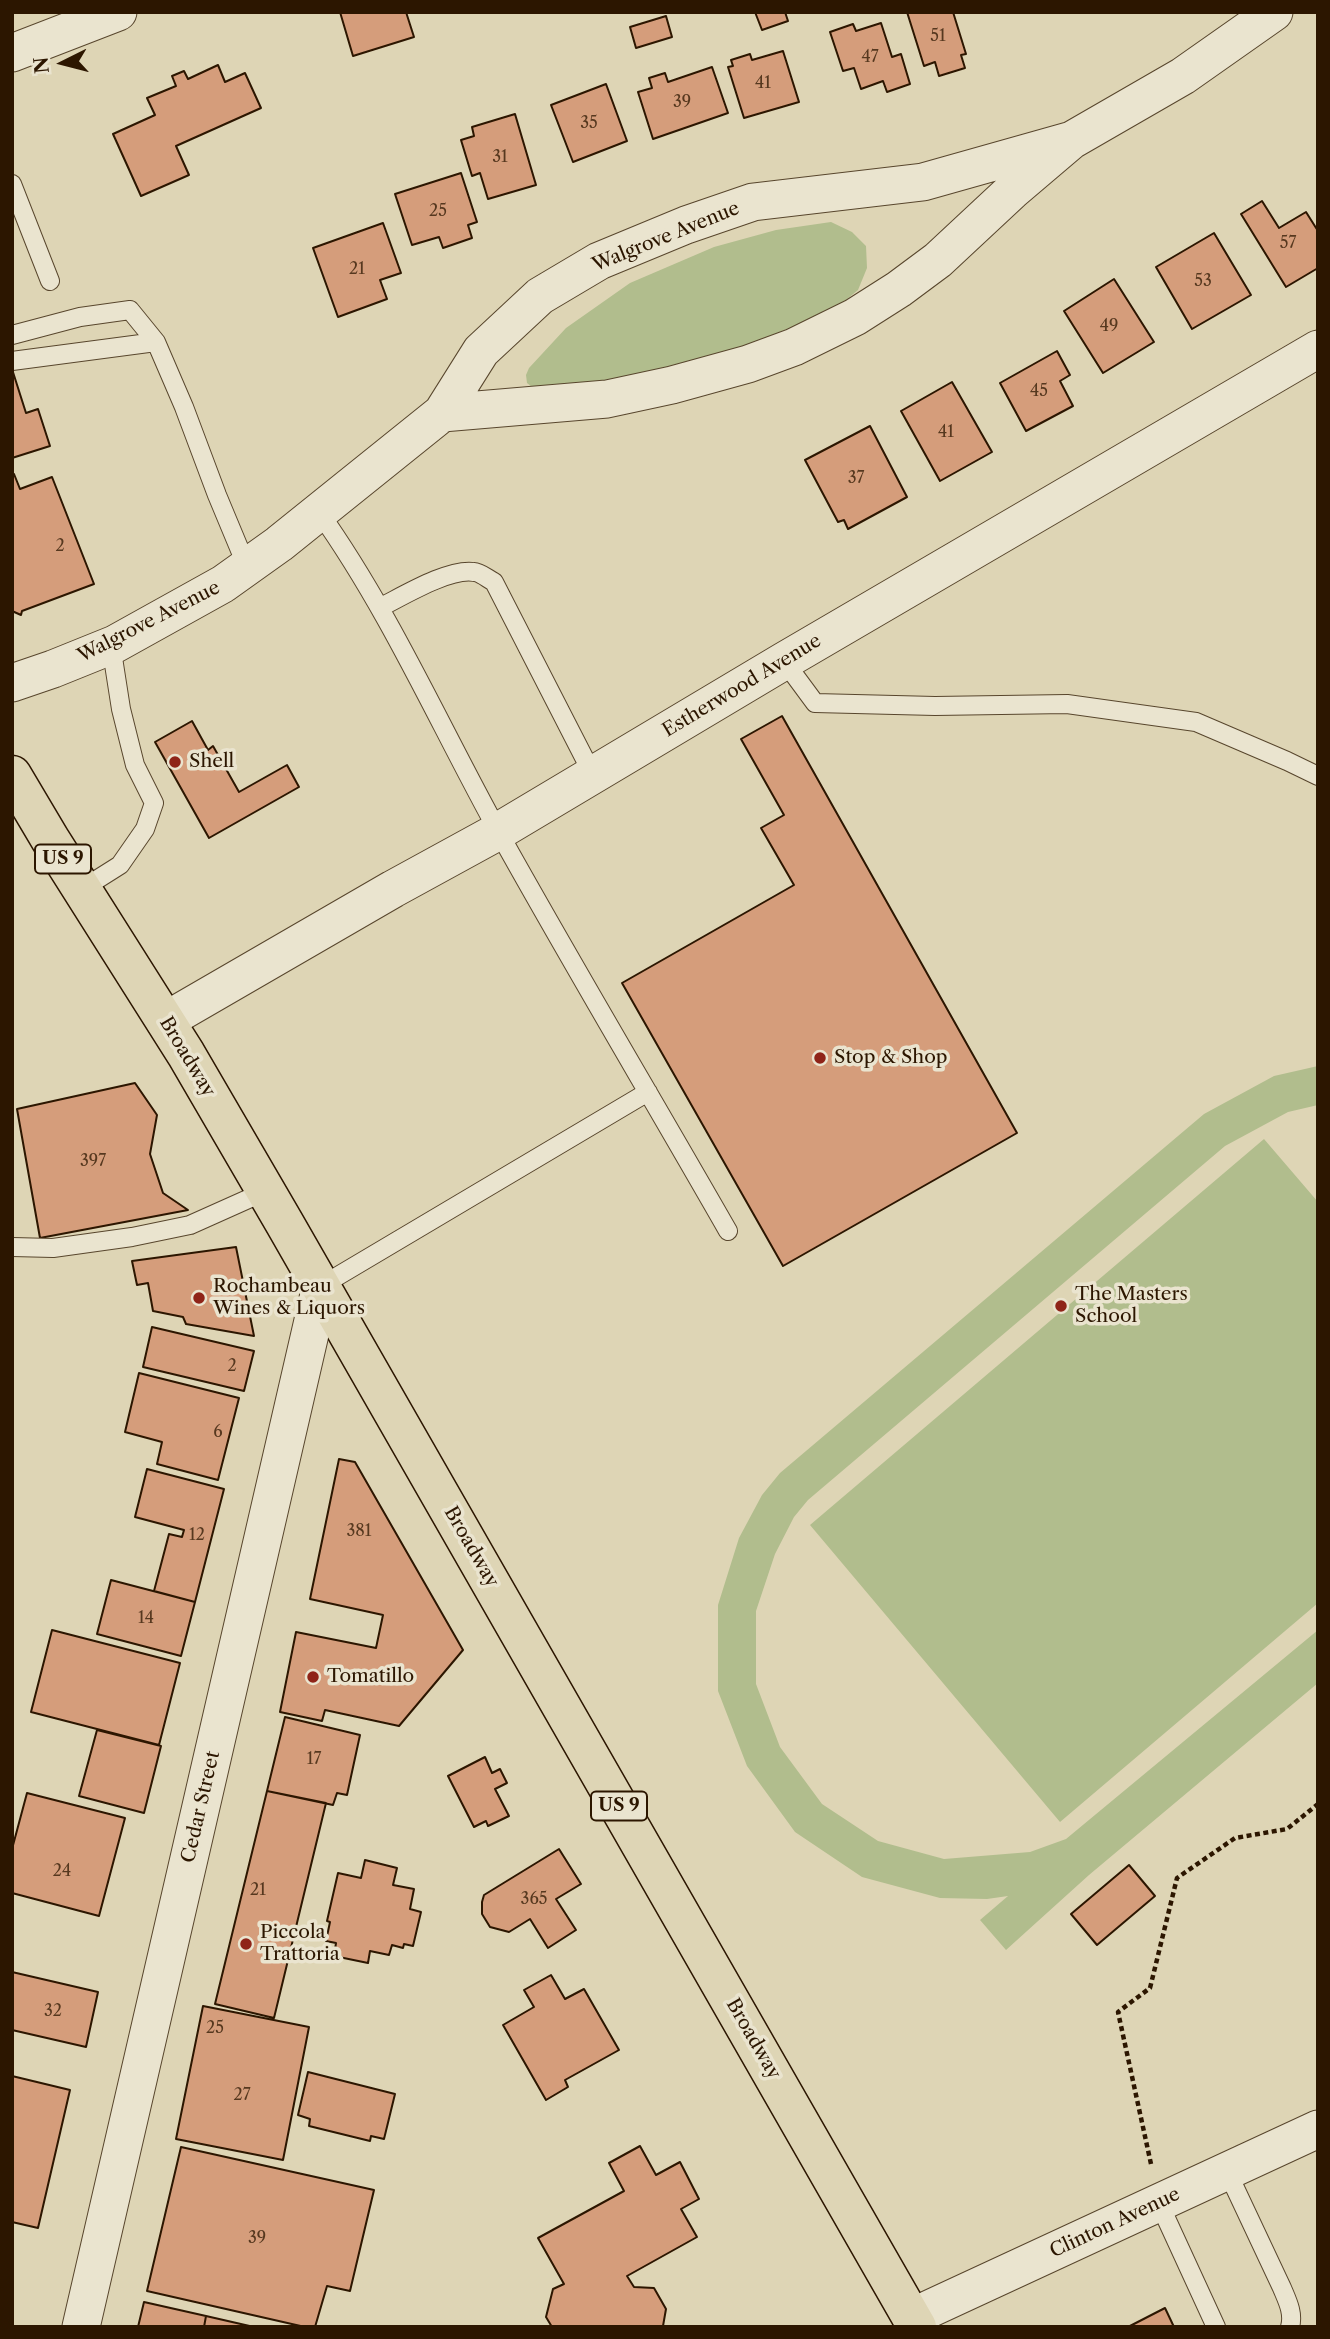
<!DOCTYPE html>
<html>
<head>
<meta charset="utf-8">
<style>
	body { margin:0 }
	#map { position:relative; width:1330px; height:2339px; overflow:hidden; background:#ded5b5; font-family:"Libre Caslon Text",serif }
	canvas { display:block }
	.frame { position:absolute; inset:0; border:14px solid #2c1600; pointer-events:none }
	.north { position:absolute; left:28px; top:28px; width:70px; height:70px; -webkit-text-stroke:5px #eae4cf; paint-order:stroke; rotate:264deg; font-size:19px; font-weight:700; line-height:28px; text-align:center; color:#2c1600 }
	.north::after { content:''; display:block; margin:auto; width:24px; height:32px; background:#2c1600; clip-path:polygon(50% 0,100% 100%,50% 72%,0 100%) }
</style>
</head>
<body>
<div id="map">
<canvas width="1330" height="2339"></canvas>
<div class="frame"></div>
<div class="north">N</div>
</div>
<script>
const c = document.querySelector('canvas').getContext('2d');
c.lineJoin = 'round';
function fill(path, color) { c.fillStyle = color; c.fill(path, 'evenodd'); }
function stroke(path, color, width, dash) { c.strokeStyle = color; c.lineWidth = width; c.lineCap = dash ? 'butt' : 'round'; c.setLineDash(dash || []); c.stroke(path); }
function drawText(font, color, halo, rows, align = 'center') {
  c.font = font + ' "Libre Caslon Text",serif'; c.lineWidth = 7; c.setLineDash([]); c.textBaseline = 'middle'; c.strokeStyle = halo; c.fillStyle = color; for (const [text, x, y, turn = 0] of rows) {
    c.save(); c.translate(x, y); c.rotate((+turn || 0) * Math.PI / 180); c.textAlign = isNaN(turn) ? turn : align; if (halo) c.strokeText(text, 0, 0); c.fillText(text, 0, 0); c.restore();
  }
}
fill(new Path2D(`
	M831 222 852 232 866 246 867 268 858 290 835 309 741 348 659 370 562 388 532 387 527 383 526 375 529 368 566 328 630 283 714 247 776 230Z
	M1318 1066V1105L1288 1112 1225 1146 808 1500 794 1517 775 1554 756 1611V1684L780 1747 822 1804 878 1841 944 1859 1030 1852 1066 1839 1318 1630V1683L1089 1875 1006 1950 980 1920 1008 1896 987 1899 940 1898 862 1877 795 1832 747 1766 718 1691V1605L739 1538 762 1495 780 1473 1204 1114 1274 1076Z
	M1264 1139 1318 1202V1603L1060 1822 810 1525Z`), '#b1bd8d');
const building = new Path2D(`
	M340 12H406L414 37 353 56Z
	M755 12H785L788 21 762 30Z
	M907 12H953L966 54 961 55 965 68 939 76 935 62 924 66Z
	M666 16 672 37 636 48 630 27Z
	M881 23 892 57 901 54 910 84 887 92 883 81 861 89 854 68 843 71 830 32 853 24 856 31Z
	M783 51 799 102 744 118 728 67 733 66 731 60 750 54 752 60Z
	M218 65 225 82 245 73 261 108 176 146 189 175 141 196 113 134 155 115 147 98 176 86 172 76 184 71 188 79Z
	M712 67 728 113 653 139 638 92 652 88 649 78 665 73 668 82Z
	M606 84 627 141 573 162 551 105Z
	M515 114 536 185 488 199 480 173 472 176 461 140 474 136 472 127Z
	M461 173 477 222 468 225 472 238 443 248 439 237 412 245 395 194Z
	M1262 201 1279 228 1306 212 1318 231V268L1286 287 1241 214Z
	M383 223 401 273 380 280 387 299 338 317 313 248Z
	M1214 233 1251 295 1192 329 1156 267Z
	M1114 279 1154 342 1103 373 1064 311Z
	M1057 351 1070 375 1060 381 1073 406 1026 431 1000 383Z
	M12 369 26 413 38 409 50 446 12 458Z
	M952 382 992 452 940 481 901 411Z
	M870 426 907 497 848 529 844 520 838 522 805 460Z
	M14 474 20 489 52 477 94 584 22 611 21 615 12 611V475Z
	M782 716 1017 1133 783 1266 622 983 794 885 761 828 784 815 741 739Z
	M192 721 208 750 213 746 239 792 287 765 299 787 209 838 155 742Z
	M135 1083 157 1115 150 1154 163 1193 188 1210 40 1238 17 1109Z
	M236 1247 254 1336 186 1324 183 1317 153 1311 148 1283 137 1285 132 1261Z
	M152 1327 254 1351 244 1391 143 1367Z
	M139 1373 239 1398 218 1480 157 1464 162 1442 125 1432Z
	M339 1459 355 1462 463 1650 399 1726 325 1710 322 1721 280 1712 296 1632 376 1648 383 1615 310 1599Z
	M147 1469 224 1489 195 1602 154 1591 169 1534 182 1537 184 1530 135 1517Z
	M111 1580 195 1602 181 1656 97 1634Z
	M52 1630 180 1663 159 1745 31 1712Z
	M285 1717 360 1735 347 1795 337 1793 333 1805 267 1791Z
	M97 1730 161 1746 144 1813 79 1796Z
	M485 1757 492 1773 500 1769 507 1783 495 1789 509 1816 488 1826 486 1821 474 1827 448 1776Z
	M267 1791 326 1803 274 2018 215 2004Z
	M27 1793 125 1818 99 1916 12 1893V1849Z
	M559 1849 581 1884 556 1899 576 1930 548 1948 530 1919 509 1932 490 1927 482 1914V1902L484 1895Z
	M365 1860 397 1868 393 1885 414 1889 410 1909 421 1912 413 1946 404 1944 403 1948 392 1945 389 1955 370 1951 368 1963 334 1956 336 1943 326 1941 330 1922 327 1921 338 1873 361 1878Z
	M1129 1865 1155 1896 1097 1945 1071 1914Z
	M12 1972 98 1992 86 2047 12 2030Z
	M551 1975 565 1999 584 1989 619 2050 565 2080 568 2087 546 2100 503 2025 534 2007 524 1990Z
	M203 2006 309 2027 283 2160 176 2139Z
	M308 2072 395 2094 384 2139 371 2136 370 2141 309 2126 310 2119 298 2115Z
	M12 2076 70 2090 38 2228 12 2222Z
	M640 2146 656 2175 680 2162 699 2199 681 2209 697 2237 627 2276 634 2287 654 2288 666 2309 663 2326 552 2327 546 2317 553 2289 564 2284 538 2238 624 2191 609 2163Z
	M181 2147 374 2190 350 2291 327 2286 315 2327H305L147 2291Z
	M144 2302 206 2316 204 2327H138Z
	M1165 2308 1174 2327H1128Z
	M206 2316 254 2327H204Z`);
fill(building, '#d59d7b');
stroke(building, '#2c1600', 2);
const lane = new Path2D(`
	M12 184 50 281
	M12 335 80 317 130 310 156 342 184 407 217 495 247 567
	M12 361 156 342
	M319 512C390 612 439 724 498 831 573 966 652 1098 728 1231
	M381 607C403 596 449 568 474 572 480 572 488 579 494 582L593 775
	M784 661 815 703 935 706 1067 704 1196 722 1287 761 1318 776
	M82 889 120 865 145 829 154 803 135 765 121 709 111 645
	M12 1247 53 1248 132 1237 190 1225 266 1191
	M321 1286 648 1092
	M1227 2171 1282 2288C1287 2300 1294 2313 1290 2327
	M1159 2203 1216 2327`);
const street = new Path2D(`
	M12 53 118 12
	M442 413 607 399 672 385 748 364 794 347 855 317 899 289 938 260 1012 191 1072 140 1183 76 1274 12
	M12 683 53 669 115 644 223 584 279 544 442 413 481 351 540 296 599 261 686 225 753 202 923 182 1072 140
	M165 1021 393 889 499 831 784 661 1318 349
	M912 2317 1318 2129
	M81 2327 321 1286`);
const primary = new Path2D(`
	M12 775 50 839 186 1054 285 1224 917 2327`);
stroke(lane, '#58462d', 20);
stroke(street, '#58462d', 39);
stroke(primary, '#2c1600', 41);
stroke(new Path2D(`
	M1151 2164 1118 2012 1150 1988 1177 1878 1235 1838 1287 1829 1318 1804`), '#2c1600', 4.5, [5, 3.5]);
stroke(lane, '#eae4cf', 18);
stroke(street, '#eae4cf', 37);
stroke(primary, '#ded5b5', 38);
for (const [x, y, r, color] of [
	[175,762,7,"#8f2418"],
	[820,1058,7,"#8f2418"],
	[199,1298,7,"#8f2418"],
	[1061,1306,7,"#8f2418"],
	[313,1677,7,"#8f2418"],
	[246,1944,7,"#8f2418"]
]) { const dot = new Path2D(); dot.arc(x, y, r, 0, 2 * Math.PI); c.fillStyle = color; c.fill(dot); stroke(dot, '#eae4cf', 2.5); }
drawText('16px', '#56381f', null, [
	["51",938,36],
	["47",870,57],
	["41",763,83],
	["39",682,102],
	["35",589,123],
	["31",500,157],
	["25",438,211],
	["57",1288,243],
	["21",357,269],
	["53",1203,281],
	["49",1109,326],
	["45",1039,391],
	["41",946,432],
	["37",856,478],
	["2",60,546],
	["397",93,1161],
	["2",232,1366],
	["6",218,1432],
	["381",359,1531],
	["12",197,1535],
	["14",146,1618],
	["17",314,1759],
	["24",62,1871],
	["21",258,1890],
	["365",534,1899],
	["32",53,2011],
	["25",215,2028],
	["27",242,2095],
	["39",257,2238]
]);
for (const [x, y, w] of [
	[63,859,56],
	[619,1806,56]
]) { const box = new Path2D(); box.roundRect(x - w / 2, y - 14.5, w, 29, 5); c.fillStyle = '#eae4cf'; c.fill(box); stroke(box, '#2c1600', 2); }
drawText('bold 18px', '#2c1600', null, [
	["US 9",63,859],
	["US 9",619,1806]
]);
drawText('19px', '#2c1600', '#eae4cf', [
	["Walgrove Avenue",666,237,-22],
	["Walgrove Avenue",149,622,-27],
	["Estherwood Avenue",742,686,-31],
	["Broadway",187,1057,59],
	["Broadway",471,1547,60],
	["Cedar Street",201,1807,-77],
	["Broadway",753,2039,60],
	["Clinton Avenue",1115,2223,-25]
]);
drawText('19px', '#2c1600', '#eae4cf', [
	["Shell",189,762],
	["Stop & Shop",834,1058],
	["Rochambeau",213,1287],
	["Wines & Liquors",213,1309],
	["The Masters",1075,1295],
	["School",1075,1317],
	["Tomatillo",327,1677],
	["Piccola",260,1933],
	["Trattoria",260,1955]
], 'left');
</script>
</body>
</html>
